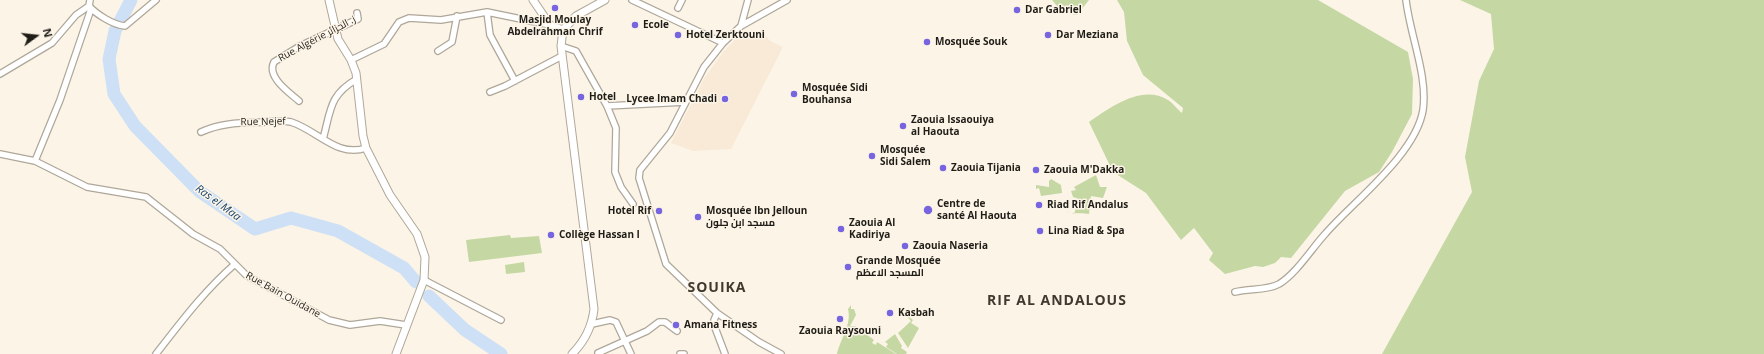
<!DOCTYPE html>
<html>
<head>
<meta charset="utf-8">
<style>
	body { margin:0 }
	#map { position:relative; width:1764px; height:354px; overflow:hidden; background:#fcf5e7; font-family:"Open Sans",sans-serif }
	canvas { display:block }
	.north { position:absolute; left:16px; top:16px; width:40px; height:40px; -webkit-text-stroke:3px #fcf5e7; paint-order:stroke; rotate:75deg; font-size:11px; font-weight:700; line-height:16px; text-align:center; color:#201d18 }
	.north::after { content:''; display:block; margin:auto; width:14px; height:18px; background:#201d18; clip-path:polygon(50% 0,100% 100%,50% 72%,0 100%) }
</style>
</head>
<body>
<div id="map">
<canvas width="1764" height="354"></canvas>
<div class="north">N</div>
</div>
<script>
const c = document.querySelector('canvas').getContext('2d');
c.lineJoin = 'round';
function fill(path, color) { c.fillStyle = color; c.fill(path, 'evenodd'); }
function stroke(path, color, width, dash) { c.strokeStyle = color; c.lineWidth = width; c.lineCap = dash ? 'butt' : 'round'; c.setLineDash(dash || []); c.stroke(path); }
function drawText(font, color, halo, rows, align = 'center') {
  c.font = font + ' "Open Sans",Cairo,sans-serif'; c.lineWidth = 3; c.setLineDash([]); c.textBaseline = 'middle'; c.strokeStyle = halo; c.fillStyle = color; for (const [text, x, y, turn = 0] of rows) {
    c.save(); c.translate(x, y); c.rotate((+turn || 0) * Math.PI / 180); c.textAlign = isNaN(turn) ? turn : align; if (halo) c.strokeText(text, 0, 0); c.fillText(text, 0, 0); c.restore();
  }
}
fill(new Path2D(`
	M762 31 770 41 783 47 731 149 693 151 671 143 705 77 724 51 737 38Z`), '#f9e9d7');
fill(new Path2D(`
	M1052 0H1089L1077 15 1062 12Z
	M1117 0H1318L1408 52 1413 79 1412 114 1392 152 1379 172 1345 191 1291 258 1281 257 1275 263 1263 267 1255 266 1225 274 1209 260 1213 253 1194 228 1181 240 1146 193 1113 172 1089 122C1111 107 1142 84 1168 100 1173 103 1177 109 1182 113L1183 108 1143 75 1127 41 1124 12Z
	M1460 0H1764V354H1382L1472 192 1465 157 1479 81 1494 49 1491 14Z
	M1096 175 1100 187H1107L1103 198 1091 196 1089 214C1080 212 1073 215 1065 211L1074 214 1079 199 1073 197 1071 191 1076 190 1074 187Z
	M1051 179 1061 185 1062 193 1041 196 1039 188 1036 189V185L1049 187V181Z
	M510 235 511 238 539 236 542 253 469 262 466 240Z
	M524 262 525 272 506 274 505 265Z
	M851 305V309H854L856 315 850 326H855L874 340 872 343 876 345 877 342 896 354H837C840 339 852 325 848 309Z
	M904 313 913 320 911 323 919 328 908 348 898 333 911 321Z
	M895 334 902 346 901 348 907 352 906 354H897L886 347 888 344 885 342Z`), '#c5d7a3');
stroke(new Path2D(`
	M131 0 115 31 109 59 114 94 135 126 199 191 255 229 291 218 338 231 404 268 416 282
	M429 296 465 330 501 354`), '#cee0f5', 13);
const minor = new Path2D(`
	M90 0 89 6C96 14 113 25 125 26L156 0
	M632 0 723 43
	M748 0 741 26 723 43 704 67 670 133 640 170 639 178 666 264 717 313 759 342 781 354
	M678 8 682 0
	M487 12 490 35 515 81
	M741 26 787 0
	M561 46 576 51 607 106 616 128 615 172 621 187 633 204
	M438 51 452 42 457 16
	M351 60 384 44 399 22 409 18 441 20 487 12 550 25
	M0 74 52 43 76 15 89 6
	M490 92 505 86 562 56
	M299 101C290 93 266 77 274 62L300 46 358 19 357 13
	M607 106 685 102
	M201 132C223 122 243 123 267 122 275 122 283 120 291 122 317 130 337 158 366 148
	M323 139C331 110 329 95 357 79
	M0 154 35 161 87 187 146 197 193 234 220 249 246 275 329 320 350 325 380 321 406 325
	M35 161 60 100 91 9
	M424 280 501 320
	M1235 292C1249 288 1266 291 1279 284 1296 274 1312 248 1326 233 1354 201 1416 154 1423 110 1428 76 1410 35 1406 0
	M717 313 714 320V325L725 354
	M592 324 610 320 616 322 631 354
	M598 353 647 331 659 322H665L677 331
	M156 354C181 322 204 291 235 264
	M680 354H684`);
const tertiary = new Path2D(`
	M329 0 338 39 351 60 356 73 363 136 366 148 390 195 417 234 425 257 424 280 396 354
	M533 0 550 25 563 30
	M572 354C585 341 592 327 594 309L561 46 563 30 576 16 605 0`);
stroke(minor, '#aea79a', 8);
stroke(tertiary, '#aea79a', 9);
stroke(minor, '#fff', 5.5);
stroke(tertiary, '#fff', 7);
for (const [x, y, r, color] of [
	[555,8,4,"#7765e0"],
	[1017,10,4,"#7765e0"],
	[635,25,4,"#7765e0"],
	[678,35,4,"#7765e0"],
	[1048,35,4,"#7765e0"],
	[927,42,4,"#7765e0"],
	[794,94,4,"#7765e0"],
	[581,97,4,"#7765e0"],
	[725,99,4,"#7765e0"],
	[903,126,4,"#7765e0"],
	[872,156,4,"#7765e0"],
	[943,168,4,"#7765e0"],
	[1036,170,4,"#7765e0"],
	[1039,205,4,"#7765e0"],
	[928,210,5,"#7765e0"],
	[659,211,4,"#7765e0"],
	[698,217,4,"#7765e0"],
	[841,229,4,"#7765e0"],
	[1040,231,4,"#7765e0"],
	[551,235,4,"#7765e0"],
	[905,246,4,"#7765e0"],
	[848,267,4,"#7765e0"],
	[890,313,4,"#7765e0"],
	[840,319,4,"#7765e0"],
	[676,325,4,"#7765e0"]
]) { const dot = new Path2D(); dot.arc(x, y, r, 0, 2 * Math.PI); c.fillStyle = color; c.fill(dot); stroke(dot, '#fcf5e7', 1.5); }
drawText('bold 10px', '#201d18', '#fcf5e7', [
	["Dar Gabriel",1025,10],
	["Masjid Moulay",555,20,"center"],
	["Abdelrahman Chrif",555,32,"center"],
	["Ecole",643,25],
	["Hotel Zerktouni",686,35],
	["Dar Meziana",1056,35],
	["Mosquée Souk",935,42],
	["Mosquée Sidi",802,88],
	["Bouhansa",802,100],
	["Hotel",589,97],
	["Lycee Imam Chadi",717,99,"right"],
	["Zaouia Issaouiya",911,120],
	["al Haouta",911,132],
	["Mosquée",880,150],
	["Sidi Salem",880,162],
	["Zaouia Tijania",951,168],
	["Zaouia M'Dakka",1044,170],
	["Centre de",937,204],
	["santé Al Haouta",937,216],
	["Riad Rif Andalus",1047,205],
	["Hotel Rif",651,211,"right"],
	["Mosquée Ibn Jelloun",706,211],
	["مسجد ابن جلون",706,223],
	["Zaouia Al",849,223],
	["Kadiriya",849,235],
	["Lina Riad & Spa",1048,231],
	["Collège Hassan I",559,235],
	["Zaouia Naseria",913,246],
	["Grande Mosquée",856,261],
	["المسجد الاعظم",856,273],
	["Kasbah",898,313],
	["Amana Fitness",684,325],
	["Zaouia Raysouni",840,331,"center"]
], 'left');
drawText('10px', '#201d18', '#fcf5e7', [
	["Rue Algérie ز. الجزائر",317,39,-28],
	["Rue Nejef",263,122,-1],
	["Rue Bain Ouidane",283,295,29]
]);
drawText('italic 11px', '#13406e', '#fcf5e7', [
	["Ras el Maa",218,203,36]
]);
c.letterSpacing = '1px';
drawText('bold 14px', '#3f392e', '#fcf5e7', [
	["SOUIKA",717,288],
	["RIF AL ANDALOUS",1057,301]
]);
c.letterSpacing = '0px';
</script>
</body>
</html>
